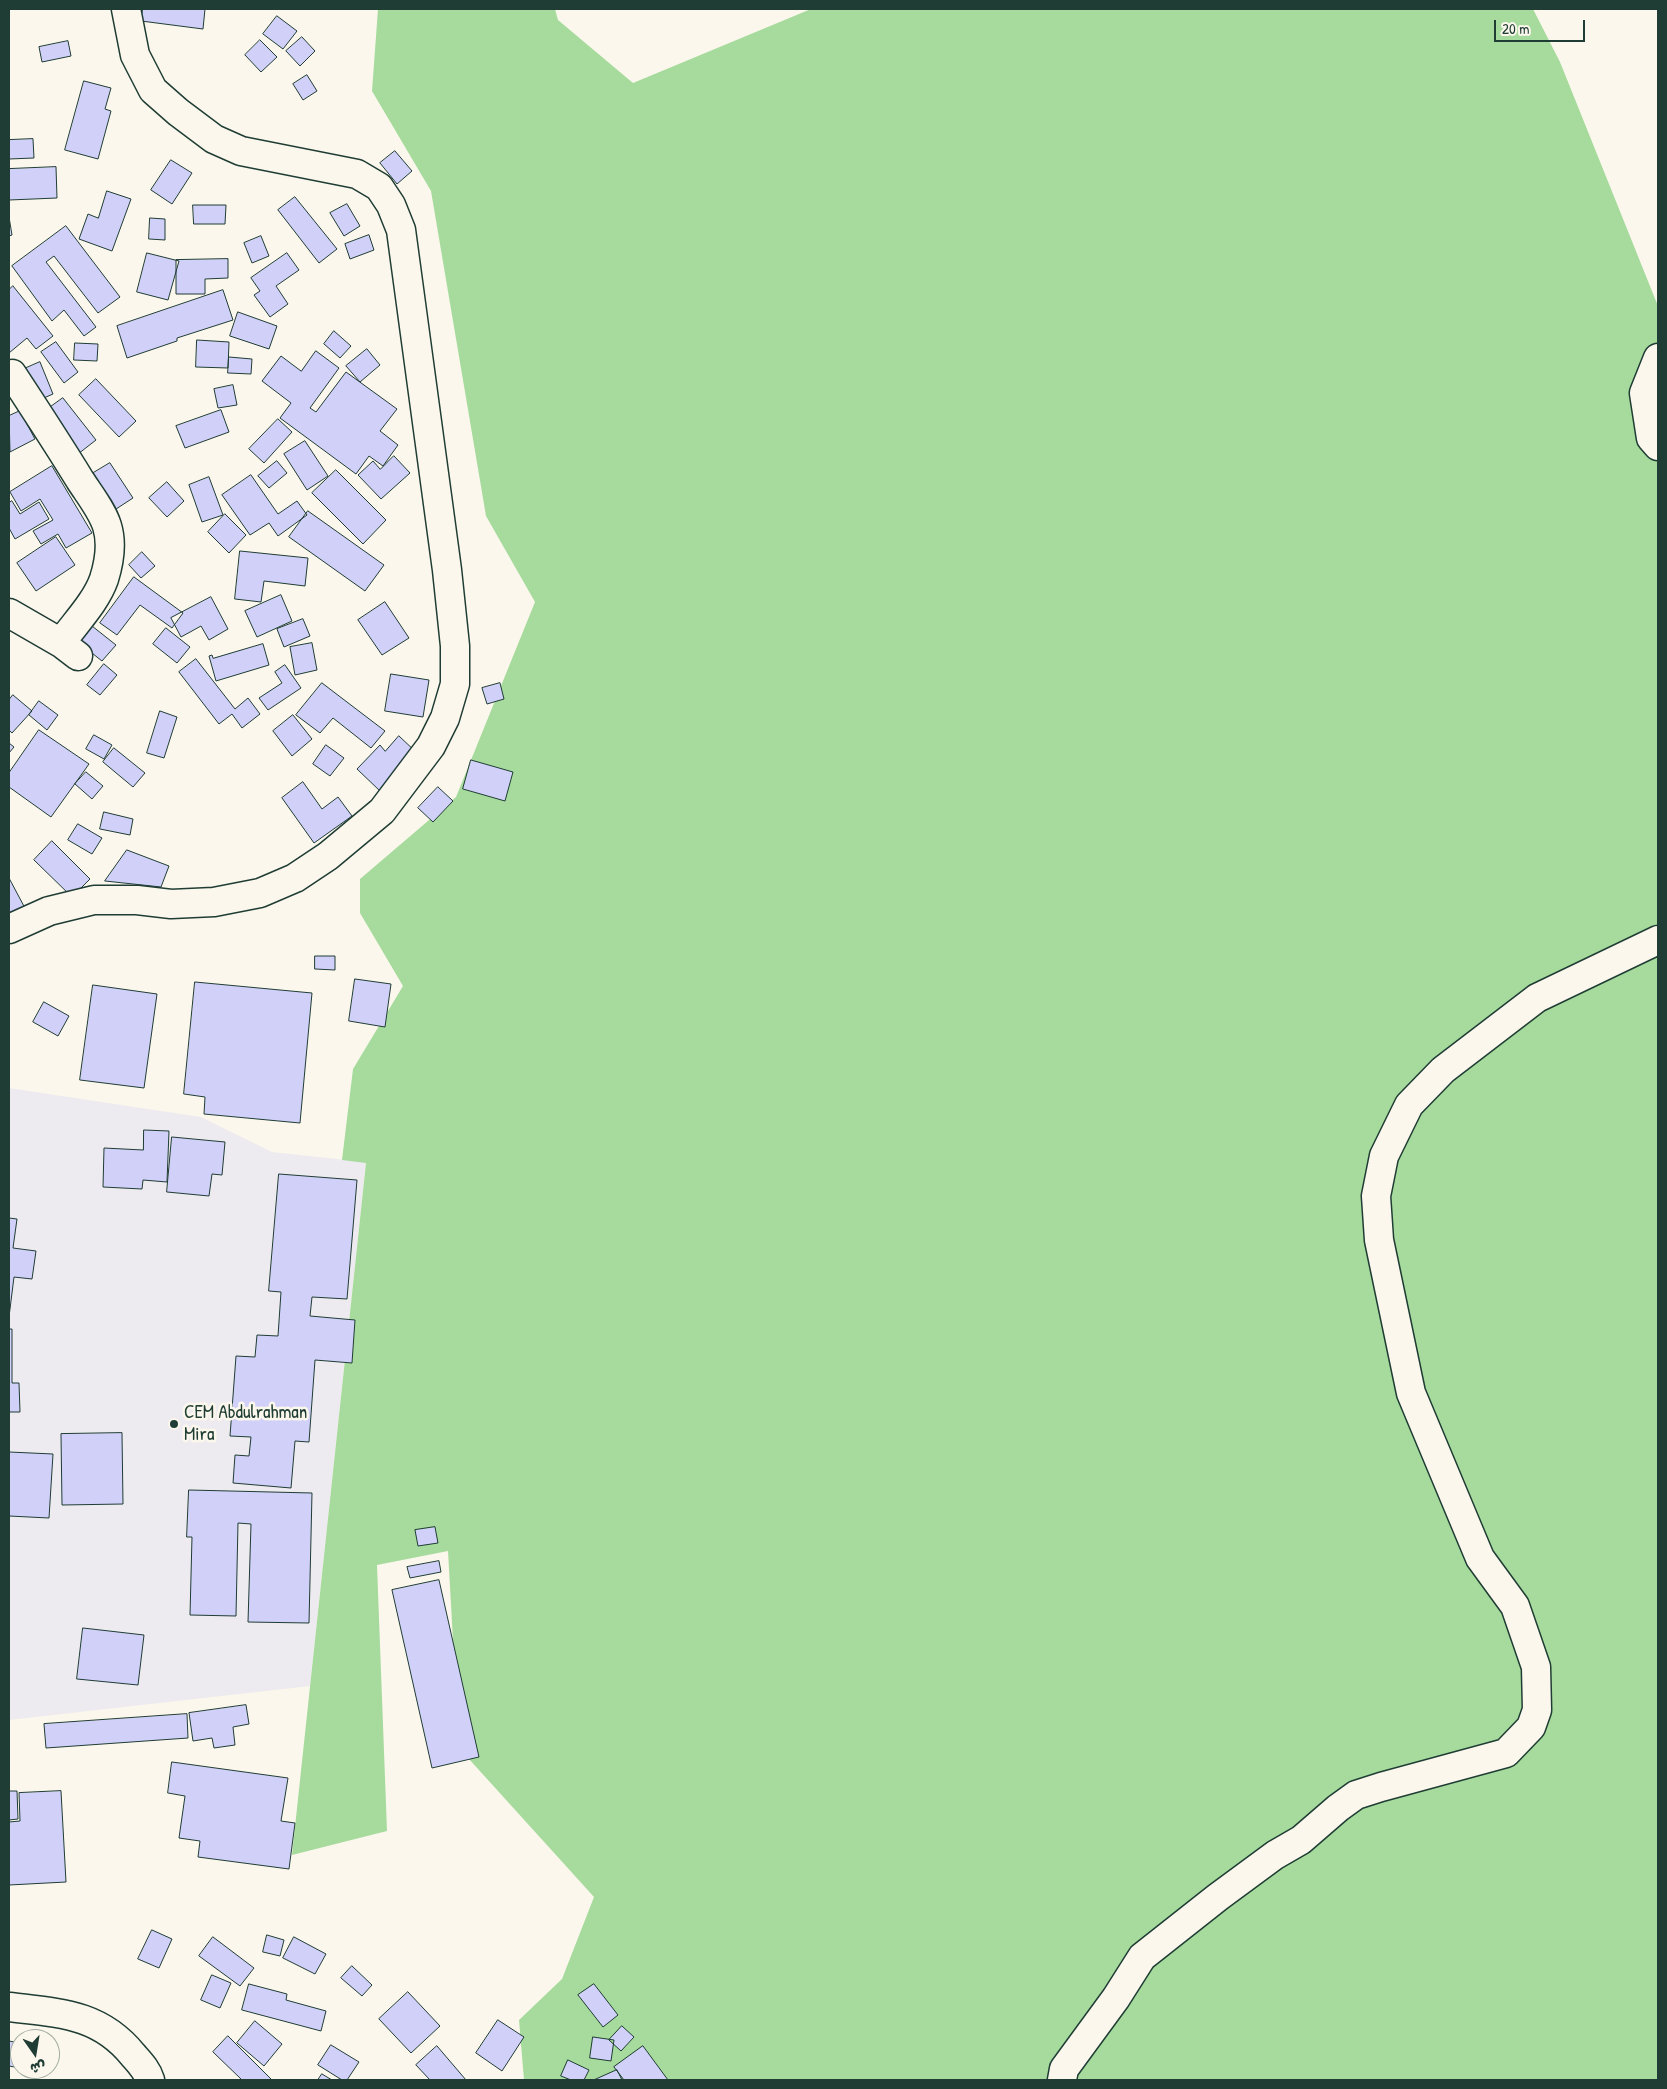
<!DOCTYPE html>
<html>
<head>
<meta charset="utf-8">
<style>
	body { margin:0 }
	#map { position:relative; width:1667px; height:2089px; overflow:hidden; background:#fbf7ec; font-family:"Patrick Hand","Playpen Sans Arabic",sans-serif }
	canvas { display:block }
	.frame { position:absolute; inset:0; border:10px solid #1f3d34; pointer-events:none }
	.north { position:absolute; left:10px; top:2029px; width:50px; height:50px; box-sizing:border-box; background:#fbf7ec; border:1px solid #a3ada2; border-radius:50%; rotate:167deg; font-size:14px; font-weight:700; line-height:20px; text-align:center; color:#1f3d34 }
	.north::after { content:''; display:block; margin:auto; width:18px; height:22px; background:#1f3d34; clip-path:polygon(50% 0,100% 100%,50% 72%,0 100%) }
	.scale { position:absolute; left:1494px; top:20px; width:91px; height:22px; box-sizing:border-box; border:2px solid #1f3d34; border-top:0; padding-left:6px; font-size:15px; line-height:18px; white-space:nowrap; color:#1f3d34; -webkit-text-stroke:4px #fbf7ec; paint-order:stroke }
</style>
</head>
<body>
<div id="map">
<canvas width="1667" height="2089"></canvas>
<div class="frame"></div>
<div class="north">ش</div>
<div class="scale">20 m</div>
</div>
<script>
const c = document.querySelector('canvas').getContext('2d');
c.lineJoin = 'round';
function fill(path, color) { c.fillStyle = color; c.fill(path, 'evenodd'); }
function stroke(path, color, width, dash) { c.strokeStyle = color; c.lineWidth = width; c.lineCap = dash ? 'butt' : 'round'; c.setLineDash(dash || []); c.stroke(path); }
function drawText(font, color, halo, rows, align = 'center') {
  c.font = font + ' "Patrick Hand",sans-serif'; c.lineWidth = 5; c.setLineDash([]); c.textBaseline = 'middle'; c.strokeStyle = halo; c.fillStyle = color; for (const [text, x, y, turn = 0] of rows) {
    c.save(); c.translate(x, y); c.rotate((+turn || 0) * Math.PI / 180); c.textAlign = isNaN(turn) ? turn : align; if (halo) c.strokeText(text, 0, 0); c.fillText(text, 0, 0); c.restore();
  }
}
fill(new Path2D(`
	M9 1088 201 1117 272 1152 366 1162 310 1686 9 1720Z`), '#eeebf0');
fill(new Path2D(`
	M378 9H555L558 20 633 83 811 9H1533L1560 62 1658 306V2080H524L519 2020 562 1979 594 1897 459 1748 448 1551 377 1565 387 1831 292 1855 366 1163 342 1160 353 1069 403 986 360 913V879L456 797 535 602 486 516 431 191 372 91Z`), '#a7db9d');
const building = new Path2D(`
	M143 9H205L203 29 141 21Z
	M277 16 297 31 283 49 263 34Z
	M302 37 315 51 300 66 286 51Z
	M260 40 277 57 261 72 245 55Z
	M68 41 71 56 42 62 39 47Z
	M307 75 317 91 303 100 293 84Z
	M84 81 111 88 105 109 111 111 98 159 65 150Z
	M33 139 34 158 9 159V140Z
	M395 151 412 171 397 184 380 163Z
	M171 160 192 173 172 204 151 190Z
	M56 167 57 198 9 200V169Z
	M107 191 131 199 112 251 79 239 88 214 98 218Z
	M295 197 337 249 319 263 278 210Z
	M347 204 360 226 344 236 330 213Z
	M193 205H226L225 224H194Z
	M9 217 12 235 9 236Z
	M150 218 165 219V240L149 239Z
	M66 226 120 297 98 313 54 256 46 262 96 327 84 336 64 310 52 321 12 266Z
	M369 235 374 250 350 259 345 244Z
	M261 236 269 256 252 263 244 243Z
	M147 253 179 261 168 300 137 292Z
	M287 253 299 270 276 286 288 304 270 317 254 295 260 291 251 278Z
	M228 259V278L205 279V294H176V260Z
	M13 286 53 336 36 349 27 338 9 353V290Z
	M223 290 233 320 177 338V341L127 358 117 326Z
	M238 312 277 326 269 349 230 336Z
	M334 331 351 346 340 358 324 344Z
	M197 340 229 342 228 368 196 367Z
	M56 342 78 372 64 383 41 352Z
	M75 343 98 344 97 361 74 360Z
	M367 349 380 365 360 382 346 366Z
	M316 351 339 368 310 408 316 412 346 372 397 409 380 431 398 445 383 466 369 456 356 474 280 418 291 403 262 381 281 356 301 371Z
	M229 357 252 359 251 374 228 373Z
	M40 362 53 394 37 401 24 369Z
	M96 379 136 421 119 437 79 395Z
	M233 385 237 405 218 408 214 389Z
	M63 398 96 440 78 454 45 411Z
	M221 410 229 432 185 448 176 426Z
	M20 411 35 439 10 452 9 416Z
	M278 419 292 432 264 463 249 449Z
	M305 441 328 476 307 490 284 454Z
	M394 456 410 473 381 499 358 475 373 461 380 469Z
	M277 461 287 473 269 488 258 476Z
	M110 463 133 498 113 511 90 475Z
	M52 466 92 533 66 548 58 534 41 544 33 531 53 520 40 499 21 511 10 492Z
	M336 470 386 520 363 544 312 493Z
	M251 475 278 514 297 501 307 515 278 536 269 523 250 535 222 495Z
	M209 477 223 515 202 522 189 485Z
	M167 482 184 501 167 517 149 498Z
	M12 501 20 514 39 502 49 519 15 539 9 528V503Z
	M308 511 384 565 365 591 289 537Z
	M225 514 246 535 229 553 208 532Z
	M56 537 75 565 36 591 17 563Z
	M240 551 308 558 305 586 264 581 261 602 235 599Z
	M142 552 155 566 141 578 129 565Z
	M134 577 183 613 172 628 140 605 117 635 100 623Z
	M281 595 292 621 257 637 245 611Z
	M211 597 228 629 209 640 201 626 181 637 171 618Z
	M385 602 409 638 382 655 358 620Z
	M303 619 310 636 284 647 277 629Z
	M92 626 116 645 102 661 78 642Z
	M166 628 190 647 177 663 153 644Z
	M312 643 317 670 295 675 290 647Z
	M263 644 269 665 216 681 209 656 212 655 213 658Z
	M196 659 235 709 248 698 260 714 242 728 232 714 219 724 179 672Z
	M104 664 117 675 100 695 87 685Z
	M285 665 301 688 268 710 259 698 282 683 275 672Z
	M391 674 429 680 423 717 385 711Z
	M322 683 385 731 371 748 333 718 320 733 296 715Z
	M500 683 504 699 487 704 482 688Z
	M13 695 32 711 12 733 9 730V700Z
	M39 701 58 715 47 730 29 715Z
	M160 711 177 717 164 758 147 753Z
	M293 715 312 739 292 756 273 731Z
	M39 730 89 764 51 817 9 787V773Z
	M94 735 112 745 104 759 86 749Z
	M399 736 417 753 380 791 357 769 380 745 385 751Z
	M9 743 14 747 9 753Z
	M326 745 344 758 330 776 313 764Z
	M114 748 145 773 133 787 103 762Z
	M471 760 513 772 505 801 463 789Z
	M86 772 103 786 92 799 75 784Z
	M303 782 322 809 338 797 352 816 314 843 282 798Z
	M438 787 453 801 433 822 418 808Z
	M104 812 133 819 130 835 100 829Z
	M78 824 102 838 92 854 68 840Z
	M52 841 90 879 72 897 34 860Z
	M127 850 169 866 161 887 105 881Z
	M9 878 26 910 9 919Z
	M315 956H335V970L315 969Z
	M355 979 391 984 385 1027 349 1021Z
	M195 982 312 993 300 1123 204 1114 205 1097 184 1094Z
	M93 985 157 994 144 1088 80 1080Z
	M44 1002 69 1016 58 1036 33 1022Z
	M144 1130 169 1131 167 1182 143 1180 142 1189 103 1187 104 1148 143 1150Z
	M172 1137 225 1142 222 1175 212 1174 209 1196 167 1192Z
	M279 1174 357 1180 347 1299 312 1297 310 1316 355 1320 352 1363 315 1360 309 1442 295 1441 291 1488 233 1483 235 1455 249 1456 251 1437 230 1436 236 1356 255 1357 257 1335 278 1336 281 1292 269 1291Z
	M9 1218 17 1219 13 1248 36 1251 32 1279 14 1277 9 1317Z
	M9 1329H12V1383H19L20 1412H9Z
	M122 1433 123 1504 62 1505 61 1434Z
	M9 1452 53 1454 49 1518 9 1516Z
	M189 1490 312 1493 309 1623 248 1622 251 1524 238 1523 236 1616 190 1615 192 1537H187Z
	M435 1527 438 1543 418 1546 415 1530Z
	M439 1561 441 1572 410 1578 407 1567Z
	M439 1580 479 1757 432 1768 392 1590Z
	M83 1628 144 1635 138 1685 77 1679Z
	M246 1705 249 1724 233 1727 235 1745 214 1748 212 1738 193 1741 189 1713Z
	M187 1714 188 1738 46 1748 44 1724Z
	M172 1762 288 1778 281 1821 295 1823 289 1869 198 1857 200 1841 179 1838 185 1796 168 1793Z
	M9 1791H17L18 1819 9 1820Z
	M61 1791 66 1882 9 1885V1822L20 1821 19 1793Z
	M152 1930 172 1939 159 1968 138 1959Z
	M267 1935 284 1940 280 1956 263 1952Z
	M213 1937 254 1968 240 1986 199 1956Z
	M294 1937 326 1954 315 1974 283 1958Z
	M352 1966 372 1985 362 1996 341 1978Z
	M212 1975 231 1983 220 2008 201 2000Z
	M249 1984 287 1994 286 2000 326 2011 321 2031 242 2010Z
	M594 1984 618 2015 603 2027 578 1995Z
	M408 1992 440 2026 411 2053 379 2019Z
	M498 2020 524 2037 502 2071 476 2053Z
	M255 2021 282 2044 264 2066 237 2043Z
	M622 2026 634 2037 621 2051 609 2040Z
	M228 2036 272 2080H242L213 2052Z
	M593 2037 614 2040 611 2061 590 2058Z
	M9 2041 20 2043V2068L9 2066Z
	M331 2045 359 2062 347 2080H342L318 2065Z
	M437 2046 466 2080H430L416 2065Z
	M643 2046 668 2080H624L614 2067Z
	M568 2060 589 2070 584 2080H571L561 2076Z
	M617 2070 622 2080H594Z
	M322 2074 332 2080H318Z`);
fill(building, '#d1d0f9');
stroke(building, '#1f3d34', 1);
const street = new Path2D(`
	M1658 358 1644 393 1651 438 1658 446
	M12 374C35 409 58 444 80 480 89 494 102 510 107 526 112 542 109 563 104 579 96 602 75 623 61 643
	M9 613 61 643 78 656
	M1062 2080 1064 2069 1116 1998 1142 1957 1218 1897 1275 1855 1301 1840 1338 1808 1356 1795 1381 1787 1506 1753 1531 1727 1537 1710 1536 1667 1515 1606 1480 1558 1411 1393 1379 1240 1376 1196 1384 1156 1409 1105 1443 1070 1537 998 1658 940`);
const secondary = new Path2D(`
	M9 929 49 911 94 900H137L171 904 214 902 260 893 295 878 328 856 382 811 431 746 445 718 455 684V646L447 570 401 230 391 205 379 187 357 174 241 151 214 139 178 112 153 90 135 55 126 9
	M9 2007C58 2013 99 2013 133 2055 140 2063 147 2070 150 2080`);
stroke(street, '#1f3d34', 31);
stroke(secondary, '#1f3d34', 31);
stroke(street, '#fbf7ec', 28);
stroke(secondary, '#fbf7ec', 28);
for (const [x, y, r, color] of [
	[174,1424,5,"#1f3d34"]
]) { const dot = new Path2D(); dot.arc(x, y, r, 0, 2 * Math.PI); c.fillStyle = color; c.fill(dot); stroke(dot, '#fbf7ec', 2); }
drawText('19px', '#1f3d34', '#fbf7ec', [
	["CEM Abdulrahman",184,1413],
	["Mira",184,1435]
], 'left');
</script>
</body>
</html>
